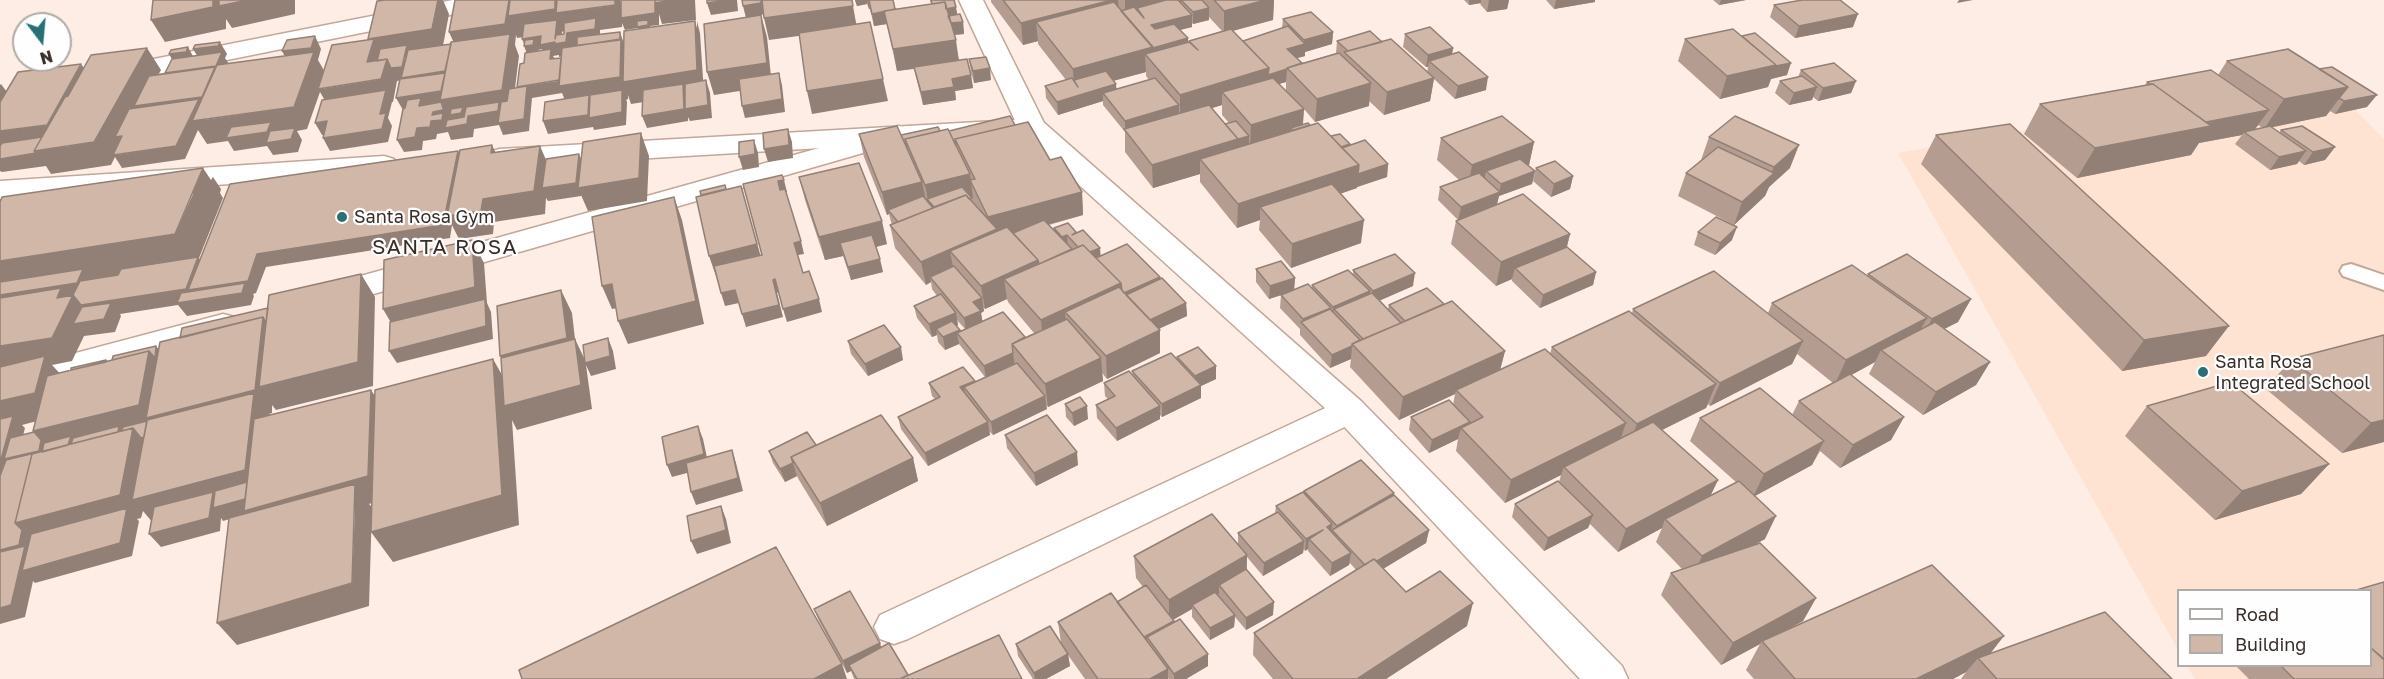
<!DOCTYPE html>
<html>
<head>
<meta charset="utf-8">
<style>
	body { margin:0 }
	#map { position:relative; width:2384px; height:679px; overflow:hidden; background:#fdede4; font-family:"Golos Text",sans-serif }
	canvas { display:block }
	.legend { position:absolute; left:2177px; top:589px; width:195px; height:78px; box-sizing:border-box; background:#fefefe; border:2px solid #afaba8; margin:0; padding:8px 10px; list-style:none; font-size:18px; color:#382e28 }
	.legend li { display:flex; align-items:center; gap:12px; height:30px }
	.legend b { width:30px; border:2px solid #afaba8 }
	.north { position:absolute; left:12px; top:12px; width:60px; height:60px; box-sizing:border-box; background:#fefefe; border:2px solid #afaba8; border-radius:50%; rotate:164deg; font-size:16px; font-weight:700; line-height:24px; text-align:center; color:#382e28 }
	.north::after { content:''; display:block; margin:auto; width:21px; height:27px; background:#277176; clip-path:polygon(50% 0,100% 100%,50% 72%,0 100%) }
</style>
</head>
<body>
<div id="map">
<canvas width="2384" height="679"></canvas>
<ul class="legend">
<li><b style="height:8px;background:#fff"></b>Road</li>
<li><b style="height:16px;background:#d1b7a8"></b>Building</li>
</ul>
<div class="north">N</div>
</div>
<script>
const c = document.querySelector('canvas').getContext('2d');
c.lineJoin = 'round';
function fill(path, color) { c.fillStyle = color; c.fill(path, 'evenodd'); }
function stroke(path, color, width, dash) { c.strokeStyle = color; c.lineWidth = width; c.lineCap = dash ? 'butt' : 'round'; c.setLineDash(dash || []); c.stroke(path); }
function drawText(font, color, halo, rows, align = 'center') {
  c.font = font + ' "Golos Text",sans-serif'; c.lineWidth = 4.5; c.setLineDash([]); c.textBaseline = 'middle'; c.strokeStyle = halo; c.fillStyle = color; for (const [text, x, y, turn = 0] of rows) {
    c.save(); c.translate(x, y); c.rotate((+turn || 0) * Math.PI / 180); c.textAlign = isNaN(turn) ? turn : align; if (halo) c.strokeText(text, 0, 0); c.fillText(text, 0, 0); c.restore();
  }
}
fill(new Path2D(`
	M2323 77 2384 139V679H2195L2187 666H2370V590H2178V650L1898 153Z`), '#fee3d3');
const service = new Path2D(`
	M2351 264 2384 275V290L2343 276 2340 271 2343 266Z`);
const minor = new Path2D(`
	M453 0H502L499 5 490 7 113 83 104 81 100 75 104 69 113 67Z
	M959 0H983L1046 127 1042 133 1032 135 1022 133 1018 127Z
	M898 126 908 128 912 134 908 140 325 308 314 305 309 297 314 289Z
	M223 314 235 317 239 325 235 333 0 397V373Z
	M1349 397 1361 401 1366 410 1361 419 908 639 894 644 880 639 874 627 880 615Z`);
const tertiary = new Path2D(`
	M1032 119 1042 121 1361 401 1622 666 1628 679H1580L1337 419 1025 136 499 167 489 164 485 158 489 152 499 149Z
	M384 156 394 159 398 165 394 171 384 174 0 199V181Z`);
stroke(service, '#c1a899', 4);
stroke(minor, '#c1a899', 3);
stroke(tertiary, '#c1a899', 3);
fill(service, '#fff');
fill(minor, '#fff');
fill(tertiary, '#fff');
fill(new Path2D(`
	M855 0H893L895 9 931 4 930 0H956L954 1 957 14 963 22 964 34 954 35 959 60 971 75 973 88 955 91 956 100 923 105 914 69 897 71 887 24 874 26 870 9H869L867 4 857 6Z
	M991 0H1274L1273 20 1233 31 1243 41 1282 28 1283 19 1333 32 1332 44 1305 52V56L1297 58 1302 63 1336 53 1337 41 1382 42 1427 73 1428 67H1426L1403 47 1405 34 1453 48 1452 54 1486 90 1455 99 1434 79 1430 101 1384 115 1369 101V106L1315 122 1304 109 1303 125H1310L1331 136 1388 164 1387 177 1357 187V188L1340 194 1361 243 1291 268 1259 230 1260 220 1237 228 1200 182V174L1153 188 1125 152V132L1103 105V101L1058 115 1046 98 1045 86 1066 80 1038 44V41L1023 45 991 2ZM1209 17 1222 31 1189 41V42H1188V38L1180 30 1192 27V23L1193 24 1209 20ZM1146 72V76L1149 80 1117 89 1113 81ZM1286 82V90L1279 84ZM1222 105V115L1229 123 1225 124 1211 108Z
	M1464 0H1509L1507 9 1487 12 1480 4 1481 3 1469 5Z
	M1546 0H1595V2L1554 9Z
	M1713 0H1746L1719 5Z
	M1774 5 1853 27 1795 38 1770 17Z
	M1685 39 1787 75 1771 79 1768 87 1720 99 1678 61Z
	M969 59 991 80 974 83 971 72Z
	M2227 61 2367 107 2335 114 2330 111 2326 116 2271 127 2279 133 2281 130 2335 147 2325 160 2304 165 2299 161 2297 164 2270 170 2235 144 2242 135 2199 143 2191 155 2077 178 2024 134 2040 104 2145 85 2147 82 2218 75ZM2258 125 2263 128 2255 129Z
	M1801 70 1856 81 1851 93 1818 101 1813 97 1812 100 1789 105 1775 93 1780 81 1798 77Z
	M1015 125 1082 192 1083 215 1049 225 1054 230V228L1076 232V233L1101 256 1160 277V279L1186 303 1187 316 1159 329 1160 353 1107 379 1102 373 1103 381 1048 407 1046 405 1047 409 993 435 989 431 990 435 928 466 901 429 898 417 935 399 932 396 929 383 975 382 985 377 959 344 945 350 938 342 937 335 932 337 917 318 914 306 937 296 932 289 931 282 926 285 895 248 890 225 892 224 891 222 889 214 887 215 864 157 859 134 901 135 940 131ZM1007 299 1008 302 1034 333 1025 337 982 321 981 313 984 311 983 307 985 309ZM957 320 965 329 960 331 957 326 958 325Z
	M1936 135 2206 356 2122 371 1921 164Z
	M1709 137 1790 168 1769 187 1765 196 1734 225 1678 196 1686 173 1701 160Z
	M1441 138 1534 142 1529 165H1528L1535 171 1532 184 1499 196 1497 204 1570 234 1567 247 1596 272 1593 285 1540 308 1512 281V279L1496 286 1451 244 1456 221 1458 220 1438 200 1440 187 1459 180 1437 160Z
	M1536 168 1573 176 1570 189 1551 197 1533 181Z
	M799 177 887 244 876 247 883 272 851 280 843 256 825 260 805 200Z
	M1698 232 1732 240 1715 255 1694 245Z
	M1256 269 1295 278 1294 289 1312 288V285L1353 275V270L1413 286 1380 300 1388 309 1389 305 1444 304 1505 351 1500 370 1550 354 1552 347 1632 313 1633 309 1768 313 1772 303 1867 276 1868 274 1971 299 1958 322 1944 329 1990 362 1976 385 1923 415 1869 374 1875 362 1851 375 1904 417 1891 440 1840 468 1820 451 1812 465 1755 496 1765 539 1753 545 1816 598 1803 621 1781 633 1991 653 2172 679H1961L1966 672 1953 679H1754L1746 670 1760 644 1721 665 1661 595 1671 573 1682 569 1656 542 1662 528 1618 552 1590 524 1588 528 1544 551 1512 517 1515 504 1559 482 1561 475 1505 503 1456 451 1458 439 1429 453 1409 430 1411 417 1453 405 1455 394 1399 420 1350 367 1351 359 1330 368 1300 335V329L1280 308 1281 295 1269 299 1256 282ZM1797 354 1833 383 1799 401 1792 415 1700 418 1690 441 1737 483 1710 496 1718 480 1662 430 1706 408 1708 404 1710 406 1792 364Z
	M2384 335V442L2342 453 2266 389 2291 359Z
	M848 341 903 360 868 376 851 354Z
	M1177 357 1216 379 1201 386V398L1162 417 1160 415V419L1117 441 1097 418 1096 405 1108 399 1105 396 1104 383 1133 375 1132 371 1177 359Z
	M1065 404 1088 419 1074 426 1066 417Z
	M2147 406 2329 464 2301 494 2215 520 2125 436Z
	M1005 435 1078 465 1036 486 1007 448Z
	M816 445 913 458 918 481 827 526 799 480 797 476 785 482 773 463 769 451Z
	M1304 491 1394 495 1429 530 1426 543 1383 568 1406 592 1467 626 1386 679H1273L1253 655 1254 633 1356 570 1350 563 1349 565 1330 576 1308 551V549L1305 551 1304 549 1303 553 1263 576 1247 557V570L1273 615 1246 630 1235 617 1234 627 1210 640 1192 617V609L1173 620 1174 622 1208 666 1186 679H1169L1168 678V679H1085L1068 655 1070 666 1046 679H1033L1018 656 1016 644 1061 643 1058 622 1117 602 1143 587 1136 578 1134 556 1238 544V533L1275 513 1276 506 1304 493Z
	M814 609 880 643 881 647 908 675 1022 679H854L851 671 847 673 819 621Z
	M2236 666H2370L2384 679H2249Z`), '#b49d90');
fill(new Path2D(`
	M213 0H295V14L232 28 226 19V29L165 42 151 20Z
	M438 0H443L449 14 442 51 413 56V58L409 77 446 71 451 44 457 56 451 84H450L449 98 502 90 508 47 459 54 449 32 505 24 509 0H518L520 5 519 14 555 9V0H566L565 12 610 6 608 0H612L611 6 615 5V0H620L623 7V17L655 13V2L632 6 630 0H661L662 1 658 2 673 0H695L696 20 662 24 659 14V25L650 26 652 32V37L655 36V31L659 43V49L645 51 638 28 625 30 622 23V27L600 30V41L572 45 571 55 559 57V55L553 56 556 61 555 72 550 59V56L545 57 542 49 538 50V57L529 59 524 46H525L522 39 541 36 544 44 555 42 556 44H557L555 39 556 32 517 38 516 35 515 45 519 56 512 112 505 114 504 122 524 119 526 99H522L517 87 564 80 566 57 570 69 569 84 620 77V62L576 69 571 57 620 50V32L624 44V49L629 62 628 81 697 70 696 43 685 45 681 33 695 31V21L697 28V21L700 33 704 93 687 95 688 108 708 105 706 80 710 93 712 118 690 121 688 117V121L647 128 642 116 684 109V96L631 104 628 95V99L626 100 627 102 626 125 594 130 593 127 548 134 543 121 588 115V105L568 108 562 93 532 98 529 131 503 135 499 125 474 129 473 137 451 140 448 132 437 134 436 139 423 141 422 150 404 152 397 140 415 137 417 128 430 127 431 121H435L432 115 433 112 443 110V108L442 104 425 107 427 110 425 118 420 107 403 110 396 98 442 91 443 85 407 90 402 80 397 81 393 102H392L388 118 392 126 388 142 330 151 323 138 382 129 384 121 380 114 382 104 331 111 320 92 307 129 297 131 302 140 298 152 273 155 267 146 234 151 228 141 207 144 198 130 185 159 122 168 115 157 111 165 51 174 46 166 2 172 0 171V159L36 153 34 151 0 156V85L1 84 18 107 2 131 47 125 81 64 97 86 64 147 94 142 147 48 161 70 142 105 202 97 209 80 173 85 165 73 216 66 219 59 201 62 193 49 218 46 220 42 227 54 225 58 229 64 223 78H221L222 80 209 110H207V111L203 120 294 107 310 61 289 64 282 51 311 48 315 36 321 49 318 60 326 74 321 89 377 80 367 62 372 46 368 39 432 29ZM563 31 565 35H567L566 42 561 43 562 32ZM405 57 402 67 391 68 387 60ZM384 60H386L384 69 383 70 385 61ZM622 100V112L593 117 594 108 592 105ZM193 112 176 146 116 155 121 146 123 150 131 149 124 139 138 113 142 119ZM449 120 450 122H453L455 126 449 127 448 123H449ZM294 131 291 139 276 141 278 134Z
	M729 0H737L738 11 711 15 707 3Z
	M761 0H812L761 15 767 37 772 86 714 95 707 72 746 18 743 6Z
	M855 0H867V4L857 6Z
	M867 0H869L870 9H869Z
	M1112 0H1118L1119 16 1036 22 1038 41 1023 45 1021 23Z
	M1125 0H1190H1181V7L1137 8V18L1125 21Z
	M1266 0H1274L1273 20 1224 33V11Z
	M1469 0H1481V3L1469 5Z
	M1489 0H1509L1507 9 1487 12Z
	M1556 0H1595V2L1554 9Z
	M1721 0H1746L1719 5Z
	M1959 0H1973L1957 3Z
	M853 6 857 28 769 40 764 18Z
	M956 7 958 19 934 11Z
	M1209 8V20L1193 24V12Z
	M885 12 887 24 874 26 872 14Z
	M1858 14 1853 27 1795 38 1799 26Z
	M1192 15V27L1151 37V25Z
	M963 22 964 34 952 35 951 23Z
	M1333 32 1332 44 1305 52V56L1286 61 1287 49 1304 44V40Z
	M1188 38V51L1145 54 1146 72 1079 90 1074 80 1075 91H1074L1073 69Z
	M956 40 959 62 897 71 893 49Z
	M188 47 195 60 176 66 169 54Z
	M1453 48 1451 60 1429 61 1428 67H1426L1428 55Z
	M1791 63 1787 75 1771 79 1768 87 1720 99 1727 76 1776 65Z
	M990 68 991 80 974 83 973 71Z
	M1269 68 1287 69 1286 82 1268 87 1222 92V105L1180 118V95Z
	M779 73 782 85 785 112 745 118 742 106Z
	M971 75 973 88 955 91 956 100 923 105 921 92 952 79Z
	M1488 77 1486 90 1455 99 1458 86Z
	M1434 78 1430 101 1384 115 1387 92Z
	M883 79 888 101 812 114 807 91Z
	M1856 81 1851 93 1818 101 1823 88Z
	M1371 83 1369 106 1315 122 1317 99Z
	M1116 84 1117 97 1103 93V101L1058 115 1057 102Z
	M1817 87 1812 100 1789 105 1794 93Z
	M2348 87 2326 116 2264 129 2284 99Z
	M2377 95 2367 107 2335 114 2344 101Z
	M1179 105V118L1125 131V121Z
	M1304 109 1302 132 1291 128V135L1250 148 1251 125Z
	M2269 110 2253 132H2244L2242 135 2199 143 2191 155 2077 178 2095 148 2204 123Z
	M327 121 334 134 322 135 315 123Z
	M788 129 792 142 793 158 768 162 764 149Z
	M641 133 649 156 647 201 588 211 581 195V196L548 201 546 198 545 214 494 222 493 234 459 239 452 225 450 238 266 267 256 293 253 294 254 296 251 305 187 316 178 305 120 314 121 316 115 332 84 336 72 361 52 365 65 379 56 416 22 425 25 428 18 456 39 451 41 440 33 431 139 405 144 379 121 385 116 379 114 386 79 395 68 382 103 373 106 360 115 371 147 363 149 351 155 358 156 346 167 359 165 371 168 374 161 414 255 390 260 343 189 361 179 348 262 328 263 317 266 323 268 308 277 320 275 336 279 341 275 383 358 362 361 274 375 297 373 386 276 410 272 405V413L269 414 271 417 263 493 257 494V507L368 476 371 390 386 413 384 499 369 504 372 507 369 606 237 645 217 623 352 583 355 508 263 534 247 514 223 521 221 518 220 531 161 547 149 534 209 518 210 507 153 523 143 511 141 518 137 519 139 521 132 556 35 583 33 581 25 617 0 624V608L11 605 21 561 0 566V550L19 545 22 530 15 523 24 520 36 467 17 472 14 469 12 480 7 481 9 483 0 514V463L10 428 0 430V401L35 393 42 366 0 373V346L52 338 66 309 58 300 0 309V228L3 227 15 207 25 220 14 240H12L14 243 5 260 175 234 193 194 189 188 195 187 203 168 211 180 213 177 221 189 220 193 223 198 199 258 207 270 200 288 248 281 257 254 443 225 458 151 464 163 454 215 481 211 483 199 534 191 540 146 550 169 548 187 576 183 579 154 584 166 582 187 639 178ZM195 264 186 289 81 305 75 297 87 296 93 281ZM106 316 104 319 91 321V318ZM251 419 245 470 145 496 153 452 152 451 160 448 162 437 166 441ZM151 430 150 436 141 438 137 433ZM117 438 116 445 81 454 82 449 81 448ZM67 451 66 457 51 461 53 453 55 454ZM128 454 120 495 41 516 49 475 51 477 78 470V467L80 470 127 458ZM246 497V499L223 505 222 504ZM124 523 120 543 36 567 38 558 33 553 35 543 38 545Z
	M1249 136V149L1200 159V174L1153 188 1152 165Z
	M754 140 758 153 759 167 743 170 739 157Z
	M1534 142 1529 165 1494 178 1486 171 1484 182 1468 188 1472 165Z
	M492 145 503 168 491 153Z
	M1799 145 1790 168 1769 187 1765 196 1734 225 1742 202 1770 177 1774 167Z
	M2335 147 2325 160 2304 165 2313 152Z
	M2306 151 2297 164 2270 170 2279 157Z
	M1388 164 1387 177 1357 187V188L1269 217 1260 207V220L1237 228 1238 204 1359 165Z
	M1535 171 1532 184 1499 196 1497 204 1458 220 1461 207 1499 192 1501 184Z
	M970 174 973 198 934 207 928 200 925 185Z
	M1573 176 1570 189 1551 197 1554 184Z
	M784 180 787 192 781 194 778 181Z
	M922 182 927 205 888 210 889 214 887 215 882 192Z
	M741 186 764 268 717 279 709 256Z
	M1082 192 1083 215 950 251 954 272 930 277 931 282 926 285 921 262 990 232 988 217Z
	M674 197 682 220 704 324 628 344 618 321Z
	M1364 220 1361 243 1291 268 1292 244Z
	M882 221 887 244 844 255 840 243 843 256 825 260 819 237Z
	M1737 227 1732 240 1715 255 1720 243Z
	M1570 234 1564 257 1515 268 1512 279 1496 286 1501 262Z
	M1067 235 1068 248 1064 250 1062 237Z
	M472 240 484 263 487 303 491 312 493 339 397 363 389 351 397 333 383 309Z
	M801 241 804 254 798 255 794 243Z
	M1100 248 1101 260 1085 254Z
	M880 259 883 272 851 280 848 267Z
	M1038 260 1041 284 1004 279 1007 299 985 309 981 286Z
	M1596 272 1593 285 1540 308 1543 295Z
	M1415 273 1413 286 1372 304 1373 291Z
	M1160 277V290L1132 302 1124 293Z
	M1295 278 1294 291 1269 299 1270 286Z
	M775 279 779 292 777 293 783 317 746 327 742 314 773 280Z
	M1121 283 1122 307 1065 312 1067 332 1043 344 1041 320Z
	M612 284 622 307 612 309 602 286Z
	M561 290 572 313 575 339 586 362 608 338 613 351 616 369 591 376 586 365 592 409 517 430 512 420 519 525 393 562 371 532 493 359 510 389 512 379 500 356Z
	M735 290 739 303 725 306 721 293Z
	M1370 291 1368 304 1334 309 1333 319 1332 320 1333 307Z
	M982 298 984 311 981 313 983 324 966 331 964 318 973 302Z
	M819 299 822 312 787 322 783 309Z
	M1971 299 1958 322 1919 342 1932 319Z
	M1186 303 1187 316 1149 333V320Z
	M1331 308 1329 321 1303 324V319Z
	M956 313 958 325 940 333 936 329 937 335 932 337 929 324Z
	M1927 318 1914 341 1881 350 1875 362 1835 384 1846 360Z
	M2229 326 2206 356 2122 371 2144 340Z
	M960 330 962 339 957 333 959 344 945 350 943 337Z
	M1160 330V353L1107 379 1106 356Z
	M1803 341 1792 364 1710 406 1720 383Z
	M1352 346 1351 359 1330 368 1332 355Z
	M901 347 903 360 868 376 865 364Z
	M1505 351 1499 374 1456 390 1455 394 1399 420 1403 397Z
	M1013 353 1015 366 986 379 984 366Z
	M1101 358 1103 381 1048 407 1045 384Z
	M1990 362 1976 385 1923 415 1936 392Z
	M1216 366V379L1201 386V398L1162 417V404L1195 388V376Z
	M975 381 977 394 964 387 966 399 960 387Z
	M1716 384 1706 408 1628 447 1637 424Z
	M1045 396 1047 409 993 435 991 422Z
	M1087 406 1088 419 1074 426 1072 413Z
	M1160 406V419L1117 441 1116 428Z
	M1904 417 1891 440 1840 468 1853 445Z
	M2384 420V442L2342 453 2371 423Z
	M988 422 990 435 928 466 925 453Z
	M1470 422 1467 435 1461 428 1458 439 1429 453 1432 440Z
	M1626 423 1618 446 1564 467 1561 475 1505 503 1511 480Z
	M698 426 703 439 709 467 672 477 667 465Z
	M1824 441 1812 465 1753 497 1764 474Z
	M732 450 736 463 743 491 696 505 691 492Z
	M1077 452 1078 465 1036 486 1034 473Z
	M913 458 918 481 827 526 820 503Z
	M793 463 797 476 785 482 780 469Z
	M2329 464 2301 494 2215 520 2242 491Z
	M1718 480 1707 503 1665 519 1662 528 1618 552 1626 529Z
	M1394 493 1392 506 1336 534 1337 526Z
	M721 506 726 519 731 543 697 554 691 541Z
	M1593 515 1588 528 1544 551 1548 538Z
	M1776 516 1765 539 1692 579 1702 556Z
	M1332 524 1331 537 1327 527Z
	M1323 530 1309 539 1308 549 1305 551 1306 539Z
	M1429 530 1426 543 1365 580 1367 567Z
	M1304 541 1303 553 1263 576 1264 563Z
	M1351 553 1349 565 1330 576 1332 563Z
	M1247 555 1246 578 1219 585V594L1194 608 1192 605V609L1169 622V600Z
	M1816 598 1803 621 1763 643 1762 641 1760 644 1721 665 1733 643Z
	M1274 602 1273 615 1246 630V618Z
	M1473 603 1467 626 1386 679H1357Z
	M1235 615 1234 627 1210 640V628Z
	M1174 621V633L1147 637V648L1140 639Z
	M2004 636 1983 663 1978 658 1966 672 1953 679H1916Z
	M880 643 883 655 849 665 851 671 847 673 843 661Z
	M1068 654 1070 666 1046 679H1035L1034 673Z
	M1208 654V666L1186 679H1174V674Z
	M842 664 847 679H814Z
	M1168 669V679H1150Z`), '#928076');
const building = new Path2D(`
	M153 0H213V7L151 20Z
	M219 0H248L219 6Z
	M385 0H438L432 29 368 39 377 1Z
	M455 0H509L505 24 449 32Z
	M510 0H555V9L508 16Z
	M557 0H615V5L556 13Z
	M621 0H655V13L621 18Z
	M655 0H673L655 3Z
	M707 0H729L707 3Z
	M742 0H761V3L743 6Z
	M762 0H852L853 6 764 18Z
	M869 0H893L895 9 872 14Z
	M931 0H954L956 7 946 9 945 2 932 4Z
	M1003 0H1112L1021 23Z
	M1166 0H1178L1192 15 1151 25 1155 29 1174 24 1188 38 1153 48 1121 11 1134 7 1144 18 1137 8Z
	M1181 0H1202L1209 8 1193 12Z
	M1214 0H1266L1224 11Z
	M1802 0H1840L1858 14 1799 26 1774 5Z
	M945 2 956 40 893 49 884 11Z
	M1114 2 1153 47 1073 69 1036 22Z
	M1311 12 1333 32 1304 40 1283 19Z
	M960 14 963 22 951 23 948 16Z
	M761 15 767 63 707 72 704 24Z
	M596 18 595 29 567 33 566 42 555 44V42L540 45 541 36 522 39 524 24 557 20 555 39 556 35 564 34V23Z
	M648 20V25L637 27V21Z
	M695 21 697 70 623 82 624 31Z
	M870 22 883 79 807 91 799 33Z
	M1288 26 1305 44 1287 49 1302 63 1287 68V69L1268 75 1269 68 1243 41Z
	M1430 27 1453 48 1428 55 1405 34Z
	M1231 29 1269 68 1180 95 1145 54 1189 42 1198 50 1189 41Z
	M1733 29 1776 65 1727 76 1685 39Z
	M1370 31 1382 42 1348 51 1337 41Z
	M620 32V40L572 46V45L577 44V37Z
	M1755 33 1791 63 1776 66V65L1742 36Z
	M510 34 502 90 440 100 451 42Z
	M315 36 311 48 282 51 287 40Z
	M374 39 367 62 387 59 381 79 318 89 332 45Z
	M534 39 533 45 524 46 525 40Z
	M621 39 620 77 559 86 562 48Z
	M1391 39 1434 78 1387 92 1344 52Z
	M220 42 218 46 193 49 195 45Z
	M451 44 445 71 401 78 408 50Z
	M407 45 402 67 391 68 387 59 377 61 380 49Z
	M188 47 186 52 169 54 171 50Z
	M147 48 94 142 34 151 65 97 68 96 91 55Z
	M551 49 550 59 561 58 559 80 517 87 520 64 524 63 525 53Z
	M2288 49 2348 87 2284 99 2227 61Z
	M222 52 216 66 165 73 172 59Z
	M314 52 294 107 192 121 217 65Z
	M1459 52 1488 77 1458 86 1429 61Z
	M1339 53 1371 83 1317 99 1287 68Z
	M986 57 990 68 973 71 969 59Z
	M967 59 971 75 952 79 954 87 921 92 914 67Z
	M1834 63 1856 81 1823 88 1801 70Z
	M81 64 47 125 0 131V102L18 72Z
	M215 67 202 97 134 106 149 76Z
	M2332 67 2377 95 2344 101 2339 98 2348 87 2319 69Z
	M2211 70 2269 110 2206 122 2153 84H2150L2147 82Z
	M1106 71 1116 84 1057 102 1045 86 1072 78 1078 87 1074 80Z
	M445 73 441 91 396 98 400 79Z
	M779 73 782 99 742 106 739 79Z
	M1802 76 1817 87 1794 93 1780 81Z
	M1155 78 1179 105 1125 121 1103 93Z
	M1273 78 1304 109 1251 125 1222 92Z
	M706 80 708 105 685 109V84Z
	M683 84 684 109 642 116 643 90Z
	M2153 84 2211 126 2095 148 2040 104Z
	M527 86 524 119 498 123 501 102 507 101 509 89Z
	M386 90 380 114 386 113 382 129 323 138 327 121 315 123 322 100Z
	M622 90V112L589 118 590 95Z
	M589 95 588 115 543 121 545 102Z
	M421 98 419 106 441 102 443 108V110L433 112 432 115 443 113 442 120 431 121 430 127 417 128 415 137 397 140 403 109 405 108 407 100Z
	M199 99 176 146 113 155 122 136 115 137 129 109Z
	M499 102 498 111 468 116 467 124 445 128 447 120 464 117 466 107Z
	M1209 105 1238 139 1152 165 1124 129Z
	M463 107 461 113 450 115 451 109Z
	M1010 116 1015 125 955 139 956 146 949 131Z
	M1502 116 1534 142 1472 165 1441 138Z
	M1735 116 1799 145 1774 167 1709 137Z
	M1236 121 1249 136 1235 140 1238 139 1225 124Z
	M271 122 267 132 226 138 231 127Z
	M1028 122 1050 160 1061 157 1082 192 988 217 970 180 975 179 955 139Z
	M1308 123 1310 125 1293 130 1291 128Z
	M1318 123 1359 165 1238 204 1200 159Z
	M2010 124 2229 326 2144 340 1936 135Z
	M897 126 922 182 882 192 859 134Z
	M2270 126 2306 151 2279 157 2244 132Z
	M2302 126 2335 147 2313 152 2281 130Z
	M938 127 940 131 905 139 907 147 901 135Z
	M295 128 291 139 266 143 270 131Z
	M788 129 789 145 764 149 763 133Z
	M948 129 970 174 925 185 905 139Z
	M641 133 639 178 578 188 583 142Z
	M1340 134 1350 144 1341 147 1331 136Z
	M42 137 34 151 36 153 0 159V146L2 143Z
	M754 140 755 154 739 157V142Z
	M1365 140 1388 164 1358 174 1359 165 1342 148Z
	M492 145 491 153 540 146 534 191 483 199 481 211 447 216 460 150Z
	M1718 147 1774 173 1742 202 1686 173Z
	M458 151 443 225 257 254 248 281 188 290 230 184Z
	M579 154 576 183 542 188 546 159Z
	M1520 159 1535 171 1501 184 1486 171Z
	M1555 161 1573 176 1554 184 1536 168Z
	M859 163 882 221 819 237 799 177Z
	M203 168 175 234 0 261V202L2 197Z
	M1479 173 1500 192 1461 207 1440 187Z
	M782 175 784 180 778 181 780 190 785 189 801 241 794 243 803 273 809 271 819 299 783 309 775 279 773 280 779 305 742 314 735 290 721 293 714 266 762 255 743 184Z
	M1332 184 1364 220 1292 244 1260 207Z
	M725 185 726 189 701 195 700 191Z
	M741 186 757 244 709 256 696 197Z
	M962 187 972 198 969 199 966 195 934 207 927 199Z
	M1523 194 1570 234 1501 262 1456 221Z
	M966 195 997 229 921 262 890 225Z
	M923 196 933 208 898 222 888 210Z
	M674 197 696 301 618 321 612 284 602 286 592 217Z
	M1716 217 1737 227 1720 243 1698 232Z
	M1044 220 1072 249 1039 264 1038 260 1013 233Z
	M1068 223 1076 232 1072 235 1083 230 1100 248 1090 252 1083 245 1078 247 1067 235 1062 237 1054 228Z
	M1007 227 1038 260 981 286 950 251Z
	M872 235 880 259 848 267 840 243Z
	M472 240 475 287 383 309 384 260Z
	M1127 244 1160 277 1124 293 1122 290 1121 283 1096 258Z
	M1083 245 1121 283 1041 320 1004 279Z
	M1567 247 1596 272 1543 295 1515 268Z
	M1395 254 1415 273 1373 291 1353 270Z
	M1907 254 1971 299 1932 319 1868 274Z
	M198 257 186 289 81 305 73 295 80 281 118 275 121 269Z
	M1281 261 1295 278 1270 286 1256 269Z
	M1852 265 1927 318 1846 360 1772 303Z
	M954 266 982 298 973 302 981 311 964 318 930 277Z
	M83 269 77 283 0 295V282Z
	M1348 270 1370 291 1333 307 1312 285Z
	M1714 271 1803 341 1720 383 1633 309Z
	M361 274 358 362 259 387 269 295Z
	M1162 278 1186 303 1150 320 1126 295Z
	M245 283 242 293 177 303 181 293Z
	M1308 284 1331 308 1303 319 1281 295Z
	M1119 287 1160 330 1106 356 1065 312Z
	M61 288 57 298 73 295 52 338 0 346V298Z
	M1427 288 1444 304 1405 321 1389 305Z
	M561 290 567 338 500 356 497 306Z
	M1372 293 1401 323 1363 339 1334 309Z
	M941 294 956 313 929 324 914 306Z
	M485 299 486 326 389 351 390 322Z
	M1452 301 1505 351 1403 397 1352 344Z
	M111 303 104 319 73 324 82 307Z
	M268 308 266 323 263 317 180 338 182 328Z
	M1330 309 1360 340 1352 344V346L1332 355 1301 322Z
	M1629 311 1716 384 1637 424 1552 347Z
	M1003 312 1025 337 1012 344 1013 353 984 366 957 333Z
	M263 317 255 390 146 418 160 342Z
	M1067 319 1101 358 1045 384 1012 344Z
	M952 321 960 330 943 337 936 329Z
	M1935 322 1990 362 1936 392 1881 350Z
	M884 325 901 347 865 364 848 341Z
	M2384 335V420L2371 423 2291 359Z
	M608 338 610 356 585 363 583 345Z
	M575 339 581 385 504 406 501 358Z
	M156 346 155 358 149 351 112 360 113 356Z
	M1198 347 1216 366 1195 376 1177 357Z
	M1545 349 1626 423 1511 480 1461 428 1483 417 1456 390Z
	M149 351 139 405 33 431 47 376Z
	M1171 353 1201 385 1162 404 1132 371Z
	M45 356 35 393 0 401V367Z
	M493 359 502 495 371 532 375 390Z
	M106 360V362L71 370V368Z
	M1017 363 1045 396 991 422 964 387Z
	M963 367 975 381 960 387 988 422 925 453 898 417 940 397 929 383Z
	M1129 371 1160 406 1116 428 1096 405 1115 396 1104 383Z
	M1850 374 1904 417 1853 445 1799 401Z
	M2231 382 2329 464 2242 491 2147 406Z
	M1760 388 1824 441 1764 474 1700 418Z
	M371 390 368 476 244 511 254 419Z
	M254 393 245 470 132 500 147 420Z
	M1080 397 1087 406 1072 413 1065 404Z
	M1449 400 1470 422 1432 440 1411 417Z
	M881 415 913 458 820 503 791 457Z
	M1047 415 1077 452 1034 473 1005 435Z
	M13 416 0 463V419Z
	M147 421 144 437 141 438 133 428 122 431 123 427Z
	M1653 422 1718 480 1626 529 1564 467Z
	M119 426 118 432 71 444 73 438Z
	M698 426 704 454 667 465 662 437Z
	M133 428 120 495 15 523 32 454Z
	M34 432 41 440 39 451 4 459 10 438Z
	M807 432 816 445 791 457 793 463 780 469 769 451Z
	M71 436 68 445 42 452 44 443Z
	M732 450 738 478 691 492 686 463Z
	M39 452 32 454 15 523 22 530 19 545 0 550V476L6 460Z
	M1361 460 1394 493 1337 526 1304 491Z
	M1558 481 1593 515 1548 538 1515 504Z
	M1739 481 1776 516 1702 556 1665 519Z
	M247 482 245 499 213 508 215 491Z
	M355 484 352 583 217 623 229 518Z
	M213 492 209 518 149 534 154 507Z
	M1303 492 1332 524 1327 527 1351 553 1332 563 1309 539 1323 530 1306 539 1276 506Z
	M1394 495 1429 530 1377 561 1374 559 1365 565 1332 530Z
	M721 506 726 530 691 541 687 516Z
	M127 508 120 543 22 571 31 534Z
	M1278 512 1304 541 1264 563 1238 533Z
	M1212 514 1247 555 1169 600 1134 556Z
	M1760 543 1816 598 1733 643 1671 573Z
	M25 546 11 605 0 608V552Z
	M776 547 842 664 814 679H522L519 670Z
	M1374 559 1406 592 1440 571 1473 603 1357 679H1293L1254 633Z
	M1932 565 2004 636 1916 679H1795L1762 641Z
	M1246 569 1274 602 1246 618 1219 585Z
	M2384 582V659L2370 647V591H2353Z
	M1146 585 1174 621 1144 637 1117 602Z
	M850 591 880 643 843 661 814 609Z
	M1215 592 1235 615 1210 628 1192 605Z
	M1111 593 1168 669 1150 679H1098L1058 622Z
	M2105 612 2172 679H1997L1978 658Z
	M1180 619 1208 654 1174 674 1147 637Z
	M1050 626 1068 654 1034 673 1016 644Z
	M999 635 1022 679H900Z
	M889 643 908 675 900 679H857L849 665Z
	M2370 647 2384 660V679H2294L2281 666H2370Z`);
fill(building, '#d1b7a8');
stroke(building, '#928076', 1.5);
for (const [x, y, r, color] of [
	[342,217,6,"#277176"],
	[2203,372,6,"#277176"]
]) { const dot = new Path2D(); dot.arc(x, y, r, 0, 2 * Math.PI); c.fillStyle = color; c.fill(dot); stroke(dot, '#fefefe', 2); }
drawText('18px', '#382e28', '#fefefe', [
	["Santa Rosa Gym",354,217],
	["Santa Rosa",2215,362],
	["Integrated School",2215,383]
], 'left');
c.letterSpacing = '1.5px';
drawText('21px', '#382e28', '#fefefe', [
	["SANTA ROSA",445,247]
]);
c.letterSpacing = '0px';
</script>
</body>
</html>
